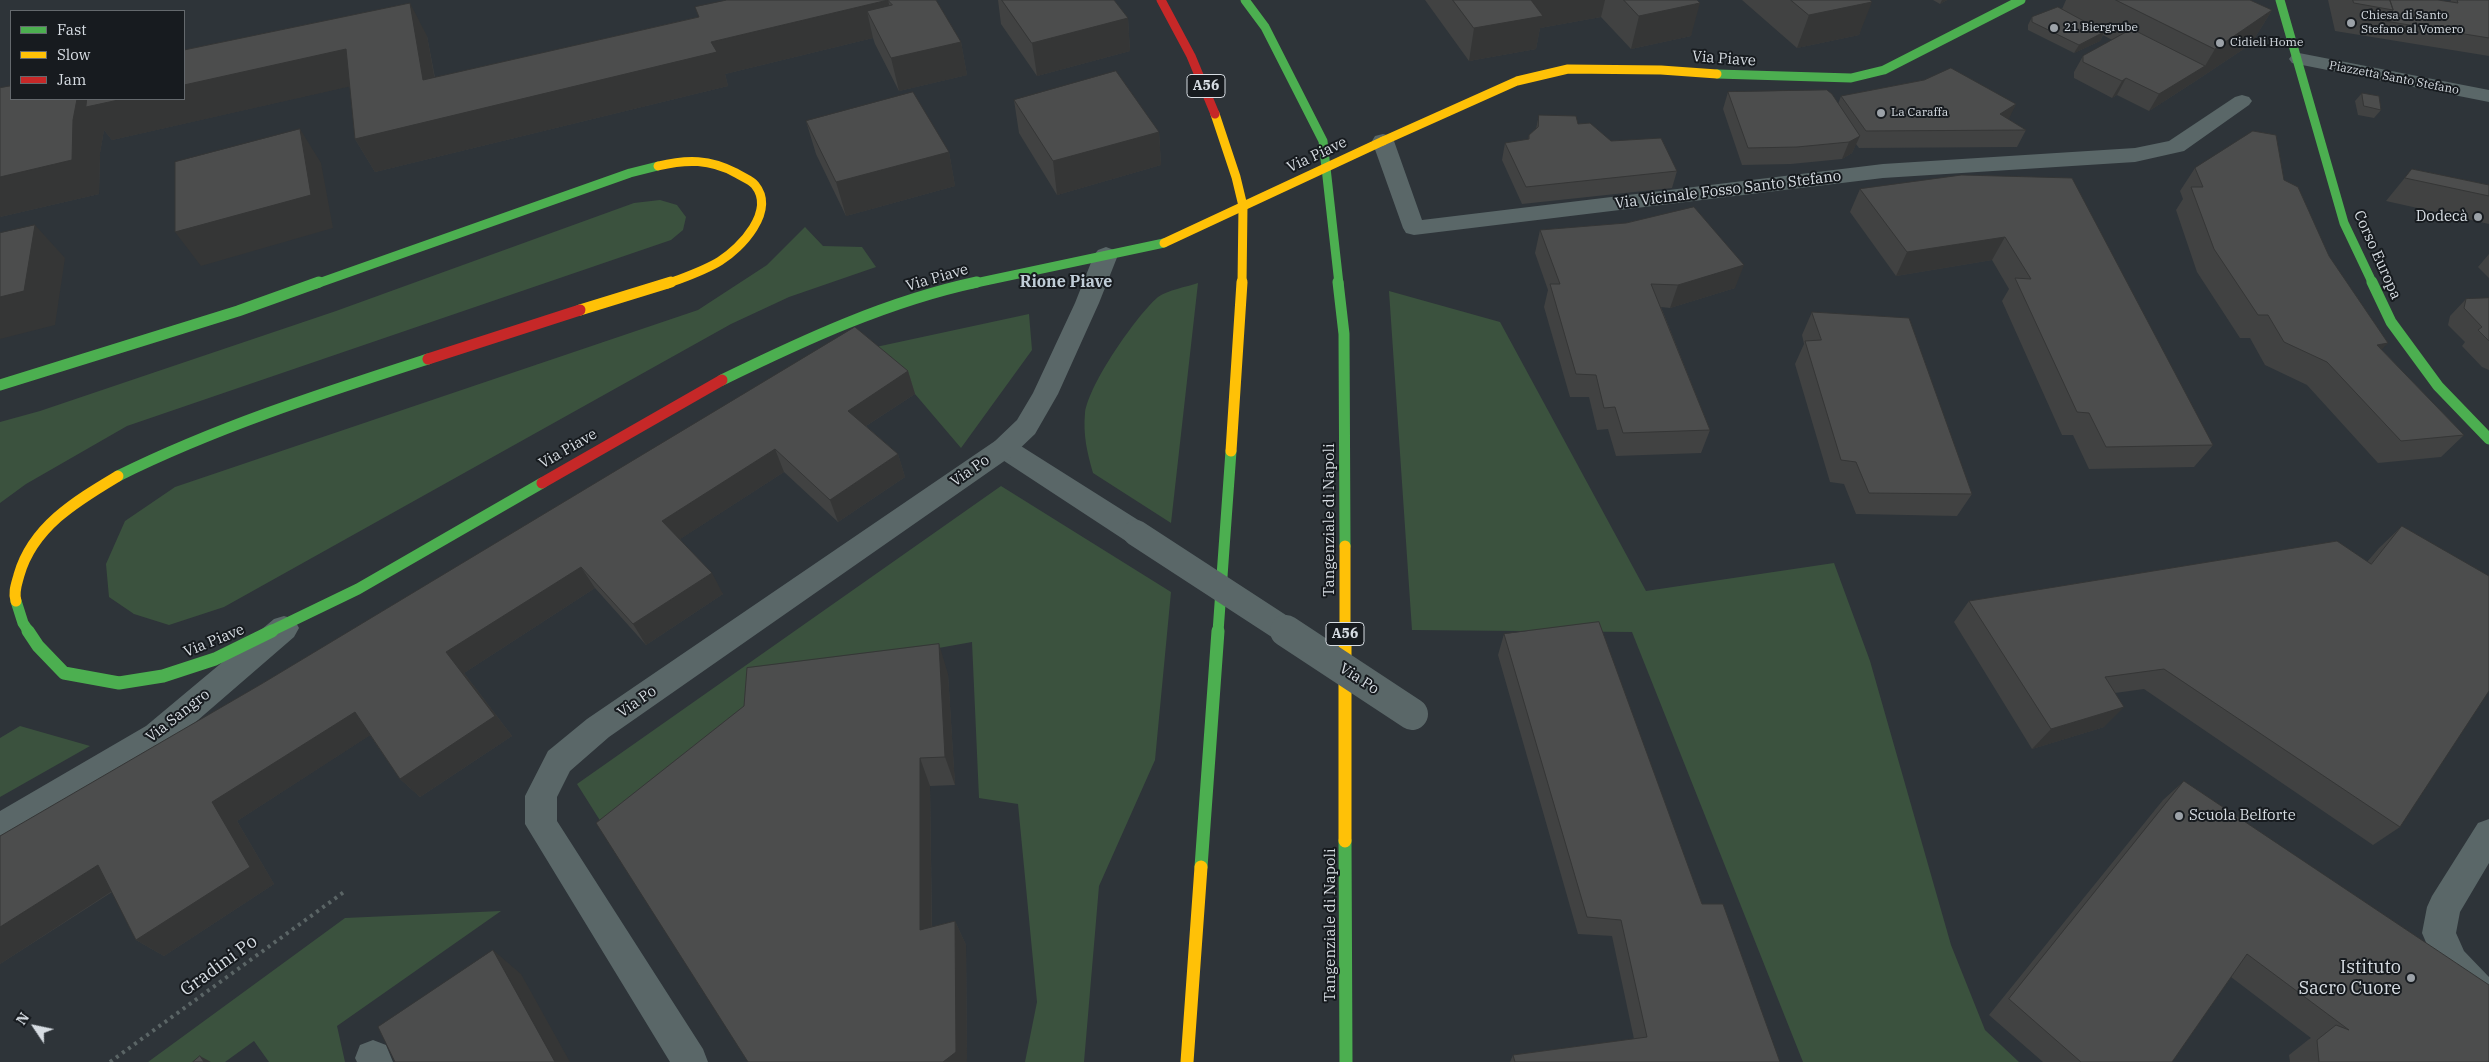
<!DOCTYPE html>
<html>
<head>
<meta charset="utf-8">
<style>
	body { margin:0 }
	#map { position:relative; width:2489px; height:1062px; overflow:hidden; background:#2e3439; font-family:"IBM Plex Serif",serif }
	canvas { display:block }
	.legend { position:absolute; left:10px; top:10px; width:175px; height:90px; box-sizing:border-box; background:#171b1f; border:1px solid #64696d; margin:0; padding:6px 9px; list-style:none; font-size:15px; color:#d7dde3 }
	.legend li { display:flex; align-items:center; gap:10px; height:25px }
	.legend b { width:25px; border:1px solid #64696d }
	.north { position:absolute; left:10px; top:1002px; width:50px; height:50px; -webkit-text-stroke:4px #171b1f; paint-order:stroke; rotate:304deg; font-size:14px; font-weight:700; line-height:20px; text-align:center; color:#d7dde3 }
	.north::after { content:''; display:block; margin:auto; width:18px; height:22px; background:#d7dde3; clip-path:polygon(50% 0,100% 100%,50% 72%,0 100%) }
</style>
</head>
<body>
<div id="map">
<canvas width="2489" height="1062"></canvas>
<ul class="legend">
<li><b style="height:6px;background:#4caf50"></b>Fast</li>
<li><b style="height:6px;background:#ffc107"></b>Slow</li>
<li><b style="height:6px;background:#c62828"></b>Jam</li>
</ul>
<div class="north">N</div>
</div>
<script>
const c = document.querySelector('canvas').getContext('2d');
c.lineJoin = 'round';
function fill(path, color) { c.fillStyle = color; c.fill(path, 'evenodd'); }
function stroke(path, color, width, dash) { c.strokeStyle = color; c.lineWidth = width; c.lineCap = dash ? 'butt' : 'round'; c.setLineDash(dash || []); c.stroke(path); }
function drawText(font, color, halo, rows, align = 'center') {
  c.font = font + ' "IBM Plex Serif",serif'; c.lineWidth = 4; c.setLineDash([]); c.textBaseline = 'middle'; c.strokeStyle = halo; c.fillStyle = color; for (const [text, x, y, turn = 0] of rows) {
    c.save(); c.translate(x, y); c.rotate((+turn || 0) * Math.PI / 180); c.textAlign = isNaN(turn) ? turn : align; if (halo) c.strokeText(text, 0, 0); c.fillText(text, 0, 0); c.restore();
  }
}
fill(new Path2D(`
	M660 200 677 205 686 217 683 230 671 240 127 426 26 484 0 503V422L40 411 336 311 634 203Z
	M805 227 823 246 862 247 876 267 789 297 731 324 224 607 169 625 134 614 109 597 106 564 125 521 175 487 698 310 767 265Z
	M1198 283 1171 523 1093 473C1087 452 1083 435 1085 413 1089 384 1136 316 1158 297 1168 290 1186 287 1198 283Z
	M1389 291 1500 322 1646 591 1834 563 1870 661 1951 945 1985 1030 2019 1062H1803L1632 632 1412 630Z
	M1029 314 1032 350 961 448 915 394 862 350Z
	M1001 486 1171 592 1155 760 1099 886 1084 1062H1025L1037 1002 1018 804 979 798 972 642 749 682 763 697 618 849 577 784Z
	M20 726 90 746 0 797V738Z
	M501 911 337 1026 345 1062H269L254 1041 225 1062H148L345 918Z`), '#3b523e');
stroke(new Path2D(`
	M110 1062 344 892`), '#5b6566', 4, [3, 4.5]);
fill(new Path2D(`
	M1004 438 1013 441 1146 525 1150 533 1146 541 1136 544 1126 541 995 455 991 448 995 441Z
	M2489 819V863L2460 912 2456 933 2464 951 2489 977V1019L2477 1014 2440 975 2422 933 2427 907 2432 896 2478 823Z
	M373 1040 386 1045 393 1062H357L355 1058 360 1045Z`), '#5a6768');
fill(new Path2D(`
	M2299 53 2489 90V102L2292 63 2289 59 2292 55Z
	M2242 95 2249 97 2252 101 2249 105 2184 151 2135 162 1883 178 1414 235 1406 233 1403 228 1372 141 1375 136 1383 134 1391 136 1394 141 1422 220 1883 164 2135 148 2169 141 2235 97Z
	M1106 247 1114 250 1118 255 1099 303 1058 394 1035 434 1013 455 609 737 570 771 557 797V821L703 1049 708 1062H670L525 824V796L548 751 587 719 995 441 1017 420 1033 393 1075 303 1094 255 1098 250Z
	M284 616 294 619 299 628 294 637 168 746 11 838 0 843V811L146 726 274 619Z`), '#5a6768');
stroke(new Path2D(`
	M1245 0 1265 27 1323 141 1339 284
	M2280 0 2344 223 2373 284
	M1717 74 1851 78 1884 70 2021 0
	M316 284 630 173 658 166
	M971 284 1164 243`), '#4caf50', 9);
stroke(new Path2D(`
	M1338 282 1344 334 1345 546
	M2372 282 2391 322 2438 386 2489 439
	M722 380C804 340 888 301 977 282
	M0 385 238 311 319 282
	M118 476C217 427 323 393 428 359
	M16 601 23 623 29 632
	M269 632 358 589 542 483
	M1218 632 1231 451`), '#4caf50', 11);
stroke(new Path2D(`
	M28 631 38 646 64 673 119 683 163 676 215 659 272 631
	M1345 841 1346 1062
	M1201 867 1218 631`), '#4caf50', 13);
stroke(new Path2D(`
	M1215 114 1236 177 1243 206 1242 284
	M1383 141 1517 81 1568 69 1661 70 1717 74
	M658 166C687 159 710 159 736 173 742 177 751 180 755 185 776 211 741 248 720 261 704 271 685 277 667 284`), '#ffc107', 9);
stroke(new Path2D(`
	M580 310 671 282
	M1231 451 1242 282
	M1345 546V632
	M16 601C13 592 17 583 19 575 33 526 78 500 118 476`), '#ffc107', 11);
stroke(new Path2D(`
	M1345 631V841
	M1187 1062 1201 867`), '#ffc107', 13);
stroke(new Path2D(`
	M1161 0 1191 56 1215 114`), '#c62828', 9);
stroke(new Path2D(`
	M428 359 580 310
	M542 483 722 380`), '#c62828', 11);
stroke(new Path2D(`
	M1136 533 1288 632`), '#5a6768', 26);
stroke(new Path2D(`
	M1286 631 1412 714`), '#5a6768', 32);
stroke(new Path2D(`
	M1164 243 1383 141`), '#ffc107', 9);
fill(new Path2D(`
	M727 0H936L961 42 967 75 899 91 875 44 873 38 725 74 728 86 375 172 355 139 350 86 112 140 104 130 100 153 99 194 0 217V88L427 36 435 78 698 17Z
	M998 0H1114L1128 18 1130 51 1037 76 1001 24Z
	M1425 0H1697L1691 36 1631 49 1601 17 1540 28 1536 49 1469 61Z
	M1742 0H1870L1859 35 1797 48Z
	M1933 0H1947L1940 4Z
	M2066 0H2250L2272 10 2251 44 2194 82 2149 111 2117 95 2112 98 2074 78V72L2083 56 2112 40 2103 35 2100 41 2074 53 2028 30V25L2032 17 2062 9Z
	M2328 0H2438L2450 2 2451 0H2489V56L2335 31Z
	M1728 92 1838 104 1841 96 2016 104 2008 119 2026 130 2017 147 1859 148 1856 144 1852 153 1842 159 1791 164 1742 165 1723 109Z
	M2362 93 2381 110 2374 118 2358 115 2355 101Z
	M1014 100 1159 132 1161 165 1057 195 1019 133Z
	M1539 115 1578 124 1611 141 1677 171 1672 188 1522 204 1502 160 1505 143 1528 140 1529 135 1536 129Z
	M806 121 949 152 955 186 846 216 816 154Z
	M2195 168 2284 180 2329 256 2382 350 2464 435 2441 457 2378 463 2307 385 2265 365 2250 338H2240L2197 272 2176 210 2183 199 2180 191Z
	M2412 169 2489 185V224L2386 201Z
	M1962 175 2213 445 2194 467 2089 469 2073 435H2062L2002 301 2009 289 1992 260 1896 276 1850 212 1860 189Z
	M1540 230 1735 288 1670 308 1661 307 1710 430 1701 453 1616 456 1608 429 1597 430 1589 397H1570L1544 307 1548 290 1535 253Z
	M2489 254V278L2478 267Z
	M2489 298V370L2482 367 2462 346 2465 342 2448 325 2450 316 2466 299Z
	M1812 312 1972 494 1957 516 1856 514 1844 484 1830 482 1795 364 1804 344 1802 335Z
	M908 371 915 394 866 426 898 454 905 477 838 522 784 472 680 539 723 594 646 645 595 588 464 673 512 736 420 797 400 779 370 735 237 821 274 884 164 956 136 940 112 892 0 964V836Z
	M2402 526 2400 827 2373 845 2144 689 2115 693 2104 727 2032 749 1954 622 1969 601 2367 562 2379 548Z
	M1504 634 1702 904 1780 1062H1510L1513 1055 1634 1039 1612 936 1578 934 1498 655Z
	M948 674 955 785 930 786 932 927 955 921 966 945 967 1062 744 706Z
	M2184 781 2489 1062H2290L2289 1055 2308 1040 2311 1038 2231 977 2172 1062H2043L1989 1015 2163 800Z`), '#414242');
fill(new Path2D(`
	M888 0 896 33 867 11 873 38 725 74 728 86 375 172 355 139 711 42Z
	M1530 0H1605L1601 17 1540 28 1536 49 1469 61 1474 28Z
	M1942 0H1947L1940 4Z
	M1872 2 1859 35 1797 48 1809 15Z
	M410 3 427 36 441 114 423 80Z
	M1700 3 1691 36 1631 49 1639 16Z
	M2272 10 2251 44 2194 82 2149 111 2159 94 2205 66 2215 49Z
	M1128 18 1130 51 1037 76 1032 43Z
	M2104 32 2100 41 2074 53 2079 45Z
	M961 42 967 75 899 91 891 58Z
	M346 49 365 83 112 140 104 130 100 153 99 194 0 217V177L73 120 77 99H184V85Z
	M2126 78 2117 95 2112 98 2122 81Z
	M2016 104 2008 121 1992 131 2000 114Z
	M300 129 321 163 333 228 201 266 175 232Z
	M1159 132 1161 165 1057 195 1053 161Z
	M1860 136 1852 153 1842 159 1849 142Z
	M949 152 955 186 846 216 836 182Z
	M35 225 65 258 55 325 0 339V297Z
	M2005 237 1992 260 1896 276 1907 252Z
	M1744 265 1735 288 1670 308 1678 285Z
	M2388 343 2367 365 2377 345Z
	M908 371 915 394 855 433 848 411Z
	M775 449 784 472 674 543 662 521Z
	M898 454 905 477 838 522 830 500Z
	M581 567 595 588 464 673 512 736 420 797 400 779 446 652Z
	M712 573 723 594 646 645 633 624Z
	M939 644 948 674 955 785 945 757Z
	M2124 707 2104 727 2032 749 2051 729Z
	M355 712 375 732 237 821 274 884 164 956 136 940 212 802Z
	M920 758 930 786 932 954 920 930Z
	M98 865 126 882 0 964V927Z
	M955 921 966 945 967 1062H943Z
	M493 950 521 974 570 1062H555Z
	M200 1056 211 1062H204Z`), '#353636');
const building = new Path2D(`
	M727 0H888L711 42 717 52 355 139 346 49 184 85V50L410 3 423 80 699 17 695 7Z
	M888 0H936L961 42 891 58 867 11 892 5Z
	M1002 0H1114L1128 18 1032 43Z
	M1453 0H1531L1543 16 1474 28Z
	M1624 0H1697L1700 3 1639 16Z
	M1791 0H1870L1872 2 1809 15Z
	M2116 0H2250L2272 10 2215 49Z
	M2353 0H2390L2393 10 2354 3Z
	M2390 0H2438L2458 3 2457 0H2489V38L2385 21 2393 10Z
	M2058 7 2104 32 2079 45 2032 22V17Z
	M2132 29 2205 66 2159 94 2126 78 2122 81 2083 62V56Z
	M1951 68 2016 104 2000 114 2026 130 1866 131 1841 96 1924 80Z
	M1116 71 1159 132 1053 161 1014 100Z
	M11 86V99H77L73 120 72 160 0 177V88Z
	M1827 90 1832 94 1860 136 1849 142 1797 147 1748 148 1728 92Z
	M913 92 949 152 836 182 806 121Z
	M2362 93 2379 96 2381 110 2364 106Z
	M87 99H123L86 107Z
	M1539 115 1576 116 1578 124 1590 123 1611 141 1661 138 1677 171 1526 187 1505 143 1529 139V135L1538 127Z
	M300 129 311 195 175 232V162Z
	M2253 131 2276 135 2284 180 2298 187 2329 256 2388 343 2377 345 2464 435 2401 441 2327 362 2284 342 2268 315H2258L2214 249 2191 187H2203L2195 168Z
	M2412 169 2489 185V196L2405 178Z
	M1962 175 2072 178 2213 445 2106 447 2089 413 2077 412 2015 278 2031 279 2005 237 1907 252 1860 189Z
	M1694 207 1744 265 1678 285 1651 284 1710 430 1623 433 1615 407 1604 408 1596 375 1576 374 1550 284H1560L1540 230 1626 223Z
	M35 225 24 291 0 297V233Z
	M2489 298V341L2478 330 2482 327 2464 308 2466 299Z
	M1812 312 1909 318 1972 494 1869 493 1856 462 1841 460 1805 341 1821 340Z
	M855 327 908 371 848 411 898 454 830 500 775 449 662 521 712 573 633 624 581 567 446 652 495 716 400 779 355 712 212 802 250 867 136 940 98 865 0 927V836L263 683Z
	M2402 526 2489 576V691L2400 827 2164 669 2105 677 2124 707 2051 729 1969 601 2337 541 2371 564Z
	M1599 622 1702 904H1723L1780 1062H1515L1513 1055 1647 1037 1621 920 1587 917 1504 634Z
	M939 644 945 757 920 758V930L955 921 956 1052 943 1062H748L596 823 744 706 747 668Z
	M2184 781 2489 985V1062H2319L2317 1040 2336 1025 2349 1030 2247 954 2172 1062H2081L2009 999Z
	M493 950 555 1062H395L378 1027Z
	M200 1056 204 1062H193Z`);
fill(building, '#4c4d4d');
stroke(building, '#353636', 1);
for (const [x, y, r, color] of [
	[2351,23,5,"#9ca2a8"],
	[2054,28,5,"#9ca2a8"],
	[2220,43,5,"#9ca2a8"],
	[1881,113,5,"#9ca2a8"],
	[2478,217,5,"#9ca2a8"],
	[2179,816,5,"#9ca2a8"],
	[2411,978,5,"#9ca2a8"]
]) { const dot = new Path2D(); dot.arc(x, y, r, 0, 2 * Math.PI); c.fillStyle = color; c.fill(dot); stroke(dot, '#171b1f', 2); }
drawText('12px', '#d7dde3', '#171b1f', [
	["Chiesa di Santo",2361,16],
	["Stefano al Vomero",2361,30],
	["21 Biergrube",2064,28],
	["Cidieli Home",2230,43],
	["La Caraffa",1891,113]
], 'left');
drawText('12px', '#d7dde3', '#171b1f', [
	["Piazzetta Santo Stefano",2394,78,11]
]);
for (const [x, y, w] of [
	[1206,86,38],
	[1345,634,38]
]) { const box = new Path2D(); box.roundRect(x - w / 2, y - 11.5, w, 23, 4); c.fillStyle = '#171b1f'; c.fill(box); stroke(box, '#d7dde3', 1); }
drawText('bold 14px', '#d7dde3', null, [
	["A56",1206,86],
	["A56",1345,634]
]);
drawText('15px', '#d7dde3', '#171b1f', [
	["Via Piave",1724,59,4],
	["Via Piave",1317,155,-25],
	["Via Vicinale Fosso Santo Stefano",1728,190,-7],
	["Corso Europa",2377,255,66],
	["Via Piave",937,278,-16],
	["Via Piave",568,449,-30],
	["Via Po",970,471,-35],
	["Tangenziale di Napoli",1330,520,-90],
	["Via Piave",214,641,-22],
	["Via Po",1359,679,33],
	["Via Po",637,702,-35],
	["Via Sangro",178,716,-38],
	["Tangenziale di Napoli",1331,925,-90]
]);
drawText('15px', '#d7dde3', '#171b1f', [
	["Dodecà",2468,217],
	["Scuola Belforte",2189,816,"left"]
], 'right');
drawText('bold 16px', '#c0cdd7', '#171b1f', [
	["Rione Piave",1066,282]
]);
drawText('18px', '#d7dde3', '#171b1f', [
	["Gradini Po",219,966,-36]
]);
drawText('18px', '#d7dde3', '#171b1f', [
	["Istituto",2401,968],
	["Sacro Cuore",2401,989]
], 'right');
</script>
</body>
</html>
